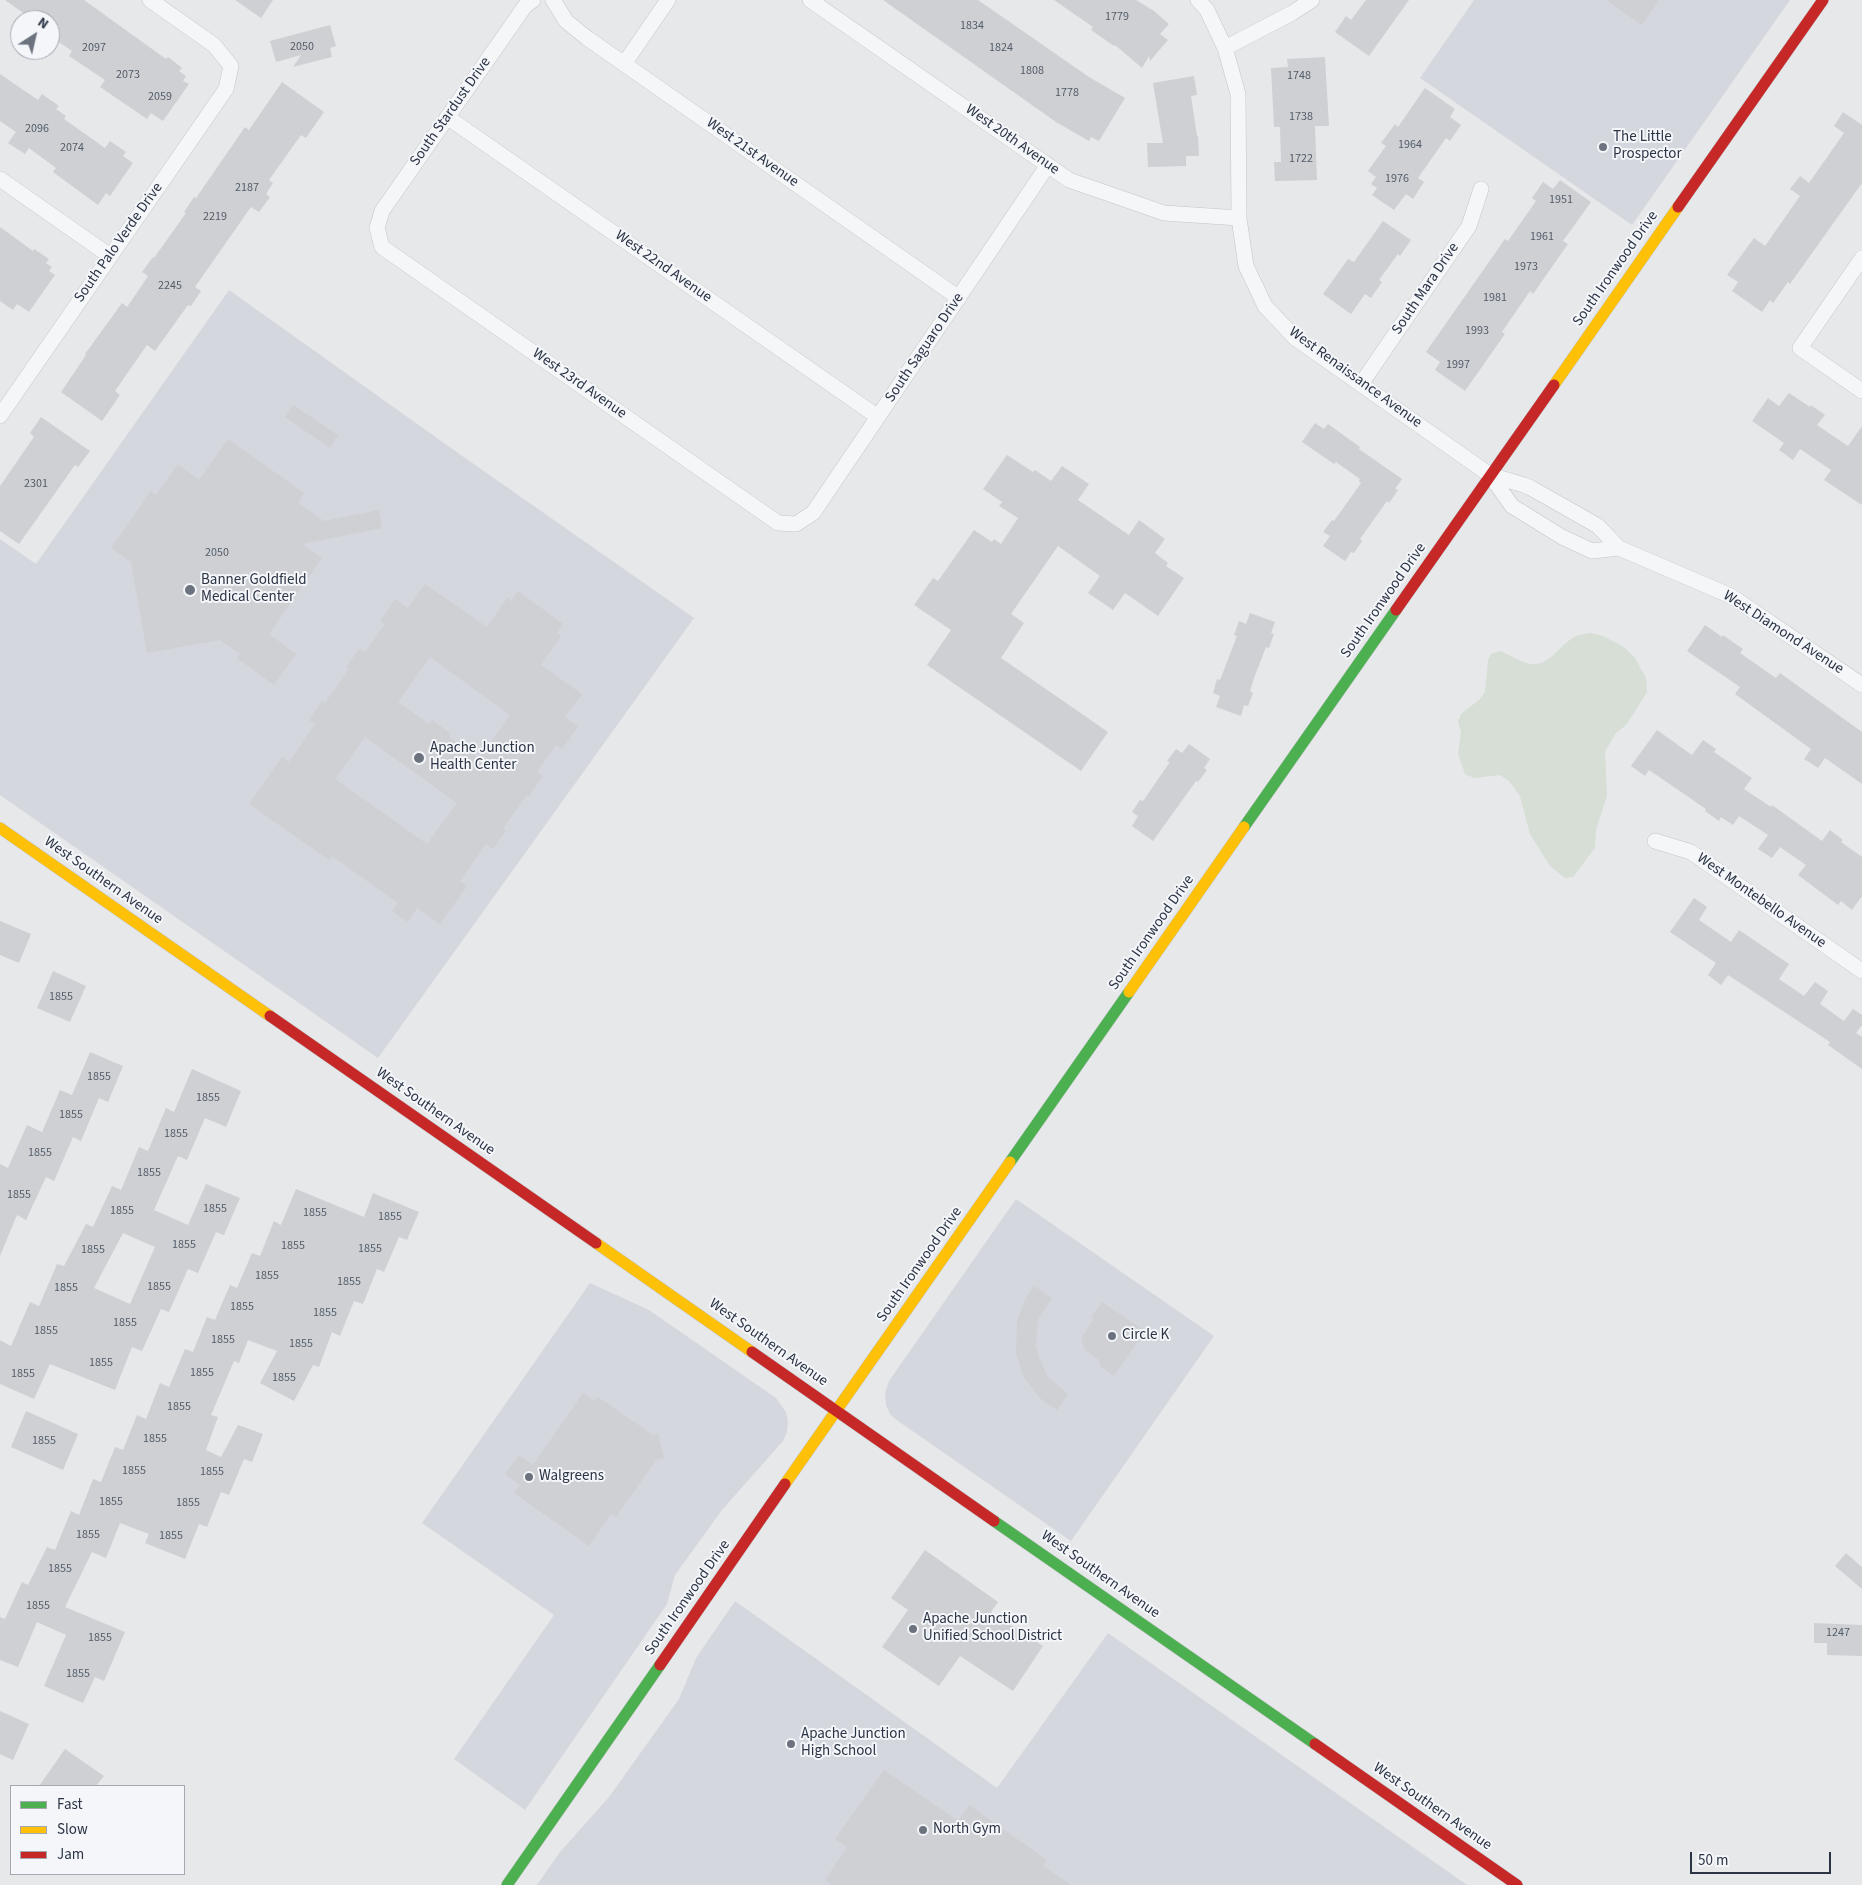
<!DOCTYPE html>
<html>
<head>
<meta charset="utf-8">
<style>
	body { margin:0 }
	#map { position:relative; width:1862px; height:1885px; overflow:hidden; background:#e6e8ea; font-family:"Source Sans 3",sans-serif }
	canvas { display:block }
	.legend { position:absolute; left:10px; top:1785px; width:175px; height:90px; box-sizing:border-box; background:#f4f6f9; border:1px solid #a4a8b1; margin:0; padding:6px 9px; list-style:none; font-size:15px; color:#2b3445 }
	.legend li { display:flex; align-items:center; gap:10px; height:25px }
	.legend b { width:25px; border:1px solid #a4a8b1 }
	.north { position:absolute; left:10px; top:10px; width:50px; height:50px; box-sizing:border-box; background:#f4f6f9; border:1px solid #a4a8b1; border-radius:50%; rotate:35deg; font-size:14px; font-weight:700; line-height:20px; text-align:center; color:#2b3445 }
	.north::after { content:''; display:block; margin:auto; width:18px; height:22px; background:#6c737f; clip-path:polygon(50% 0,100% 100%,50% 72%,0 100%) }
	.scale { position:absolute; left:1690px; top:1852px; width:141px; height:22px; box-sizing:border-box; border:2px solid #2b3445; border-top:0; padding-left:6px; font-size:15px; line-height:18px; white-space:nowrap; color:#2b3445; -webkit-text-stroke:4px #f4f6f9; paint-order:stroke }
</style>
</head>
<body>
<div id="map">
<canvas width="1862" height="1885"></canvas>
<ul class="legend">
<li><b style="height:6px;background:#4caf50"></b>Fast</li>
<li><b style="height:6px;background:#ffc107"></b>Slow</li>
<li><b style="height:6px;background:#c62828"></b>Jam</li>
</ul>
<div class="north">N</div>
<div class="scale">50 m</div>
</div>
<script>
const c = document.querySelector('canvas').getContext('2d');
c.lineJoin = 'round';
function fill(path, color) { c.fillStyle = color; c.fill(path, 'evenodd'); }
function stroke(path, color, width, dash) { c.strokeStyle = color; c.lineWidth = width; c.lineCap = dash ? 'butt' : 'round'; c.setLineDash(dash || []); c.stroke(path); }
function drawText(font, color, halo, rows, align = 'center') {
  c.font = font + ' "Source Sans 3",sans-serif'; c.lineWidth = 4; c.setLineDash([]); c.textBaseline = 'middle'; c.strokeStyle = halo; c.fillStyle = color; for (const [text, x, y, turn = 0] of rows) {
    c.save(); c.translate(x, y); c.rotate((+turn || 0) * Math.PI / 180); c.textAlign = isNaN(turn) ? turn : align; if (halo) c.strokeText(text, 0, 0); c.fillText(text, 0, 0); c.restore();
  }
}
fill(new Path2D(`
	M1474 0H1790L1632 225 1420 78Z
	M229 290 458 453 694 618 378 1058 0 795V539L36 564Z
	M1016 1199 1214 1336 1071 1541 898 1421 890 1414 886 1405 885 1393 889 1381Z
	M590 1283 649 1310 776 1398 786 1412 788 1422 787 1432 783 1441 722 1510 675 1575 667 1604 525 1810 454 1759 554 1615 422 1523Z
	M735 1601 997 1788 1108 1633 1467 1885H537L560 1852 609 1797 679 1699 696 1658Z`), '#d4d7dd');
fill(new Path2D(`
	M1590 633 1603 636 1624 647 1635 658 1646 678 1647 692 1627 724 1615 734 1605 752 1607 795 1596 830 1595 848 1573 877 1565 878 1550 866 1530 834 1520 796 1509 781 1500 775 1474 778 1465 774 1458 754 1461 732 1458 722 1461 714 1480 699 1485 692 1488 660 1491 654 1500 651C1511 655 1525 666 1537 664 1554 661 1562 641 1579 635 1582 634 1587 634 1590 633Z`), '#d6ded6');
fill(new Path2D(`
	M5 0H84L166 59 168 57 182 68 179 71 186 76 183 81 189 84 163 121 151 113 147 119 100 87 105 80 69 56 72 51 50 36V20H33Z
	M235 0H273L261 18Z
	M883 0H978L1089 77 1125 98 1099 141 1091 137 1089 141 1056 122Z
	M1054 0H1136L1154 11 1169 24 1160 34 1168 40 1150 61 1149 56 1142 68 1115 45 1114 46 1091 30 1093 27Z
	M1366 0H1409L1369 56 1335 32 1346 16 1351 20Z
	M1606 0H1659L1642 25Z
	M330 25 336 46 330 48 332 57 293 67 301 55 276 62 270 41Z
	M1325 57 1329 126H1315L1317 180 1275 181 1274 162H1281L1280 127H1274L1271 68 1288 67 1287 59Z
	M0 74 38 100 42 94 59 106 56 109 66 116 64 119 105 148 110 141 126 152 123 156 133 163 110 196 106 193 98 205 53 172 56 168 29 148 25 154 8 143 16 132 0 121Z
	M1194 76 1197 95 1191 96 1197 136H1198L1199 156H1186V166L1148 167 1147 143H1163L1153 83Z
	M282 82 324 112 306 138 301 135 269 180 273 183 266 194 270 197 259 212 251 207 195 287 201 291 191 306 188 305 155 351 147 345 115 391 120 395 102 421 61 392 86 355 85 354 122 303 127 307 138 291 148 276 142 272 153 257 154 258 186 213 184 212 194 197 196 198 245 127 249 130Z
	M1425 88 1455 109 1450 117 1461 125 1450 141 1446 138 1418 178 1424 182 1413 199 1406 194 1394 210 1372 195 1377 188 1371 184 1376 177 1368 171 1386 146 1381 143 1395 124 1398 127Z
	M1843 112 1862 125V183L1790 284 1788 282 1773 303 1770 300 1762 312 1732 291 1738 282 1727 275 1754 238 1765 246 1800 196 1790 189 1800 176 1809 183 1844 133 1834 126Z
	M1560 180 1591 202 1563 241 1568 244 1533 294 1530 291 1502 332 1505 334 1465 391 1435 370 1440 362 1426 352 1505 239 1508 241 1536 201 1532 198 1543 182 1553 189Z
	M1383 221 1411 240 1400 256 1398 254 1379 280 1382 282 1371 298 1365 294 1351 314 1323 294 1348 259 1354 262Z
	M0 227 33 251 34 249 49 259 46 263 52 267 49 271 55 275 29 312 17 304 13 310 0 301Z
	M1789 393 1810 407 1811 405 1825 415 1817 425 1848 446 1862 426V505L1824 480 1831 470 1800 449 1793 460 1779 450 1784 443 1752 421 1768 398 1779 406Z
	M293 405 338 435 330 448 285 417Z
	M41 417 90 451 78 467 75 465 19 544 0 531V486L34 437 30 433Z
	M1315 423 1324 429 1328 424 1360 447 1359 449 1402 479 1395 489 1398 490 1389 503 1387 501 1360 539 1362 541 1354 553 1351 552 1345 561 1323 546 1330 536 1323 532 1332 520 1334 521 1361 483 1359 481 1360 479 1336 462 1334 464 1302 442Z
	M228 439 304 493 298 503 324 521 379 510 382 528 302 544 322 558 269 634 296 654 274 685 237 658 240 654 220 640 147 653 131 562 111 548 151 491 156 495 178 464 199 480Z
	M1007 455 1033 472 1035 470 1051 481 1062 466 1089 484 1078 500 1129 535 1139 520 1165 539 1155 553 1168 563 1166 566 1184 578 1158 616 1125 593 1113 610 1088 593 1100 576 1058 546 1011 614 1024 623 1001 658 1108 732 1081 771 927 665 951 630 914 605 933 578 938 581 974 530 992 542 994 539 1001 544 1018 518 999 506 1002 502 983 489Z
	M425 584 487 627 507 598 511 601 518 591 563 624 557 633 561 636 541 665 582 694 565 717 578 727 562 749 556 745 537 772 543 776 529 796 527 795 503 828 506 830 493 849 486 844 460 881 467 886 440 924 417 908 408 922 392 911 398 903 332 856 329 860 249 804 282 757 289 762 315 724 309 720 322 701 325 703 349 669 346 667 360 648 365 652 385 624 380 621 395 599 408 608ZM430 657 510 715 479 758 449 737 451 734 432 720 429 724 398 702ZM365 737 457 803 427 844 335 779Z
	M1250 613 1275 622 1271 633 1274 634 1269 648 1266 647 1254 678 1250 691 1253 693 1248 706 1244 705 1241 716 1216 707 1220 696 1213 693 1217 679 1220 680 1237 636 1234 635 1239 621 1246 624Z
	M1705 625 1722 637 1723 635 1743 649 1740 653 1776 678 1780 673 1862 732V784L1825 758 1818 768 1804 759 1811 749 1735 694 1740 687 1687 651Z
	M1657 730 1692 755 1703 740 1716 749 1714 752 1752 778 1744 789 1771 807 1772 805 1822 841 1830 830 1843 840 1841 842 1862 857V896L1852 910 1841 901 1838 905 1798 875 1806 865 1780 847 1772 858 1758 849 1768 835 1739 816 1733 825 1721 817 1719 821 1705 811 1706 809 1649 770 1645 776 1631 766Z
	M1189 744 1210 759 1204 768 1207 770 1198 782 1196 781 1153 841 1132 826 1138 816 1132 812 1140 800 1143 801 1170 762 1167 761 1176 749 1182 753Z
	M1694 898 1707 907 1699 920 1731 942 1739 930 1789 964 1779 979 1804 996 1815 982 1828 991 1820 1004 1844 1021 1853 1009 1862 1015V1025L1856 1033 1862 1037V1069L1828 1045 1830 1042 1728 975 1721 985 1708 975 1716 963 1670 932Z
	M0 921 31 934 19 963 0 955Z
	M53 971 86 986 70 1022 37 1008Z
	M90 1052 123 1066 108 1102 99 1098 81 1141 73 1137 54 1181 46 1177 26 1220 17 1215 0 1256V1164L8 1168 27 1125 42 1132 60 1090 72 1095Z
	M192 1069 241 1091 226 1127 205 1118 187 1160 178 1156 154 1210 188 1225 206 1184 240 1198 224 1235 216 1232 198 1273 188 1269 169 1312 161 1309 142 1351 132 1347 115 1390 50 1364 34 1399 0 1384V1340L11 1346 30 1302 39 1306 57 1264 64 1266 86 1224 93 1227 112 1186 121 1190 139 1147 148 1151 166 1108 174 1112ZM123 1233 155 1247 130 1304 94 1288Z
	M296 1189 364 1217 373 1193 419 1212 407 1240 399 1237 384 1272 377 1269 363 1304 354 1301 340 1336 332 1332 319 1367 313 1365 294 1401 260 1383 277 1351 248 1340 239 1363 234 1361 211 1415 218 1417 206 1450 221 1457 238 1425 263 1434 252 1462 244 1459 229 1495 221 1492 207 1527 199 1524 185 1559 145 1543 149 1534 120 1523 106 1558 92 1552 65 1607 125 1632 104 1681 95 1677 83 1703 44 1686 66 1635 37 1622 18 1667 0 1660V1617L5 1619 22 1582 28 1585 47 1547 55 1550 71 1511 79 1515 93 1479 101 1482 115 1447 123 1450 137 1415 146 1419 160 1383 169 1387 185 1349 193 1352 207 1317 215 1320 230 1285 237 1288 252 1253 260 1256 274 1221 281 1225Z
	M1034 1286 1052 1298 1038 1320 1036 1344 1039 1358 1048 1377 1068 1394 1057 1410 1042 1400 1024 1378 1016 1353 1017 1321 1025 1300Z
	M1102 1302 1145 1331 1114 1376 1100 1366 1099 1360 1085 1350 1081 1339 1093 1319 1092 1316Z
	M583 1393 595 1401 598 1397 653 1435 658 1434 664 1458 656 1460 616 1517 611 1514 589 1546 514 1493 520 1485 505 1474 519 1455 533 1465Z
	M26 1411 78 1434 63 1470 11 1447Z
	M925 1550 998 1602 991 1612 1043 1646 1013 1691 960 1656 939 1686 882 1647 908 1610 891 1598Z
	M1846 1553 1862 1567V1589L1835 1566Z
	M1814 1623 1862 1625V1656L1827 1655V1643H1814Z
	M0 1711 29 1724 13 1760 0 1754Z
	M65 1749 104 1776 96 1786H39Z
	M884 1770 958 1821 969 1805 1047 1860 1043 1866 1071 1885H832L825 1880 847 1847 835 1839Z`), '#ced0d3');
const street = new Path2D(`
	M533 0 525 6 382 211 377 228 382 247 778 523 796 524 813 513 1048 165
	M553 0 566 21 587 38 959 298
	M810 0 1069 180 1164 213 1239 218
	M1198 0 1207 10 1225 48 1238 94 1239 218 1246 266 1265 306 1295 338 1490 475 1512 506 1562 537 1592 551 1619 548
	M1225 48 1292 13 1312 0
	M624 64 668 0
	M447 117 878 417
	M0 179 110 256
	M1862 258 1800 348 1862 391
	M1361 384 1469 226 1481 189
	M0 416 226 89 231 66 214 45 150 0
	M1490 475 1524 485 1531 488 1598 526 1619 548 1731 596 1862 685
	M1655 841 1691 852 1862 971`);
const fast = new Path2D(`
	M1244 827 1396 610
	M1010 1162 1129 992
	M994 1521 1315 1744
	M507 1885 660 1665`);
const slow = new Path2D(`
	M1554 385 1678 207
	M0 828 270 1016
	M1129 992 1244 827
	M596 1243 752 1352
	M785 1484 1010 1162`);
const jam = new Path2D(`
	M1678 207 1823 0
	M1396 610 1554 385
	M270 1016 596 1243
	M752 1352 994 1521
	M660 1665 785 1484
	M1315 1744 1517 1885`);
stroke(street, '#c4c6c8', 16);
stroke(fast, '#c4c6c8', 12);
stroke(slow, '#c4c6c8', 12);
stroke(jam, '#c4c6c8', 12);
stroke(street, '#f5f6f7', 15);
stroke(fast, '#4caf50', 11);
stroke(slow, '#ffc107', 11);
stroke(jam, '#c62828', 11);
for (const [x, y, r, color] of [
	[1603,147,5,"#6c737f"],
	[190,590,6,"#6c737f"],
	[419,758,6,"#6c737f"],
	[1112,1336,5,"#6c737f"],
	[529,1477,5,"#6c737f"],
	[913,1629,5,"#6c737f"],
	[791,1744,5,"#6c737f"],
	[923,1830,5,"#6c737f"]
]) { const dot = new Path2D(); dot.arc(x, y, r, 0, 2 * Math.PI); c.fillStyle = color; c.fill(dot); stroke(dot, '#f4f6f9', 2); }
drawText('12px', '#545c69', null, [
	["1779",1117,17],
	["1834",972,26],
	["2050",302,47],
	["2097",94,48],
	["1824",1001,48],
	["1808",1032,71],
	["2073",128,75],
	["1748",1299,76],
	["1778",1067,93],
	["2059",160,97],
	["1738",1301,117],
	["2096",37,129],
	["1964",1410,145],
	["2074",72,148],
	["1722",1301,159],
	["1976",1397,179],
	["2187",247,188],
	["1951",1561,200],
	["2219",215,217],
	["1961",1542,237],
	["1973",1526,267],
	["2245",170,286],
	["1981",1495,298],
	["1993",1477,331],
	["1997",1458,365],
	["2301",36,484],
	["2050",217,553],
	["1855",61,997],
	["1855",99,1077],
	["1855",208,1098],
	["1855",71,1115],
	["1855",176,1134],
	["1855",40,1153],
	["1855",149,1173],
	["1855",19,1195],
	["1855",215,1209],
	["1855",122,1211],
	["1855",315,1213],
	["1855",390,1217],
	["1855",184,1245],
	["1855",293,1246],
	["1855",370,1249],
	["1855",93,1250],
	["1855",267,1276],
	["1855",349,1282],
	["1855",159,1287],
	["1855",66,1288],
	["1855",242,1307],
	["1855",325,1313],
	["1855",125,1323],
	["1855",46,1331],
	["1855",223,1340],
	["1855",301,1344],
	["1855",101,1363],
	["1855",202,1373],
	["1855",23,1374],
	["1855",284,1378],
	["1855",179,1407],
	["1855",155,1439],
	["1855",44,1441],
	["1855",134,1471],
	["1855",212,1472],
	["1855",111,1502],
	["1855",188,1503],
	["1855",88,1535],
	["1855",171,1536],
	["1855",60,1569],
	["1855",38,1606],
	["1247",1838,1633],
	["1855",100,1638],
	["1855",78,1674]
]);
drawText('15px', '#2b3445', '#f4f6f9', [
	["South Stardust Drive",451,112,-55],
	["West 20th Avenue",1012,140,35],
	["West 21st Avenue",752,153,35],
	["South Palo Verde Drive",119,243,-55],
	["West 22nd Avenue",663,267,35],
	["South Ironwood Drive",1616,269,-55],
	["South Mara Drive",1426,289,-56],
	["South Saguaro Drive",925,348,-56],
	["West Renaissance Avenue",1355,378,36],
	["West 23rd Avenue",579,384,35],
	["South Ironwood Drive",1384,601,-55],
	["West Diamond Avenue",1783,633,33],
	["West Southern Avenue",103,881,35],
	["West Montebello Avenue",1761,901,35],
	["South Ironwood Drive",1152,933,-55],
	["West Southern Avenue",435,1112,35],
	["South Ironwood Drive",920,1265,-55],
	["West Southern Avenue",768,1343,35],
	["West Southern Avenue",1100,1575,35],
	["South Ironwood Drive",688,1598,-55],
	["West Southern Avenue",1432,1807,35]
]);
drawText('15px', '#2b3445', '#f4f6f9', [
	["The Little",1613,138],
	["Prospector",1613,155],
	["Banner Goldfield",201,581],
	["Medical Center",201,598],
	["Apache Junction",430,749],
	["Health Center",430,766],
	["Circle K",1122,1336],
	["Walgreens",539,1477],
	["Apache Junction",923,1620],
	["Unified School District",923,1637],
	["Apache Junction",801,1735],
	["High School",801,1752],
	["North Gym",933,1830]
], 'left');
</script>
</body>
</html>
